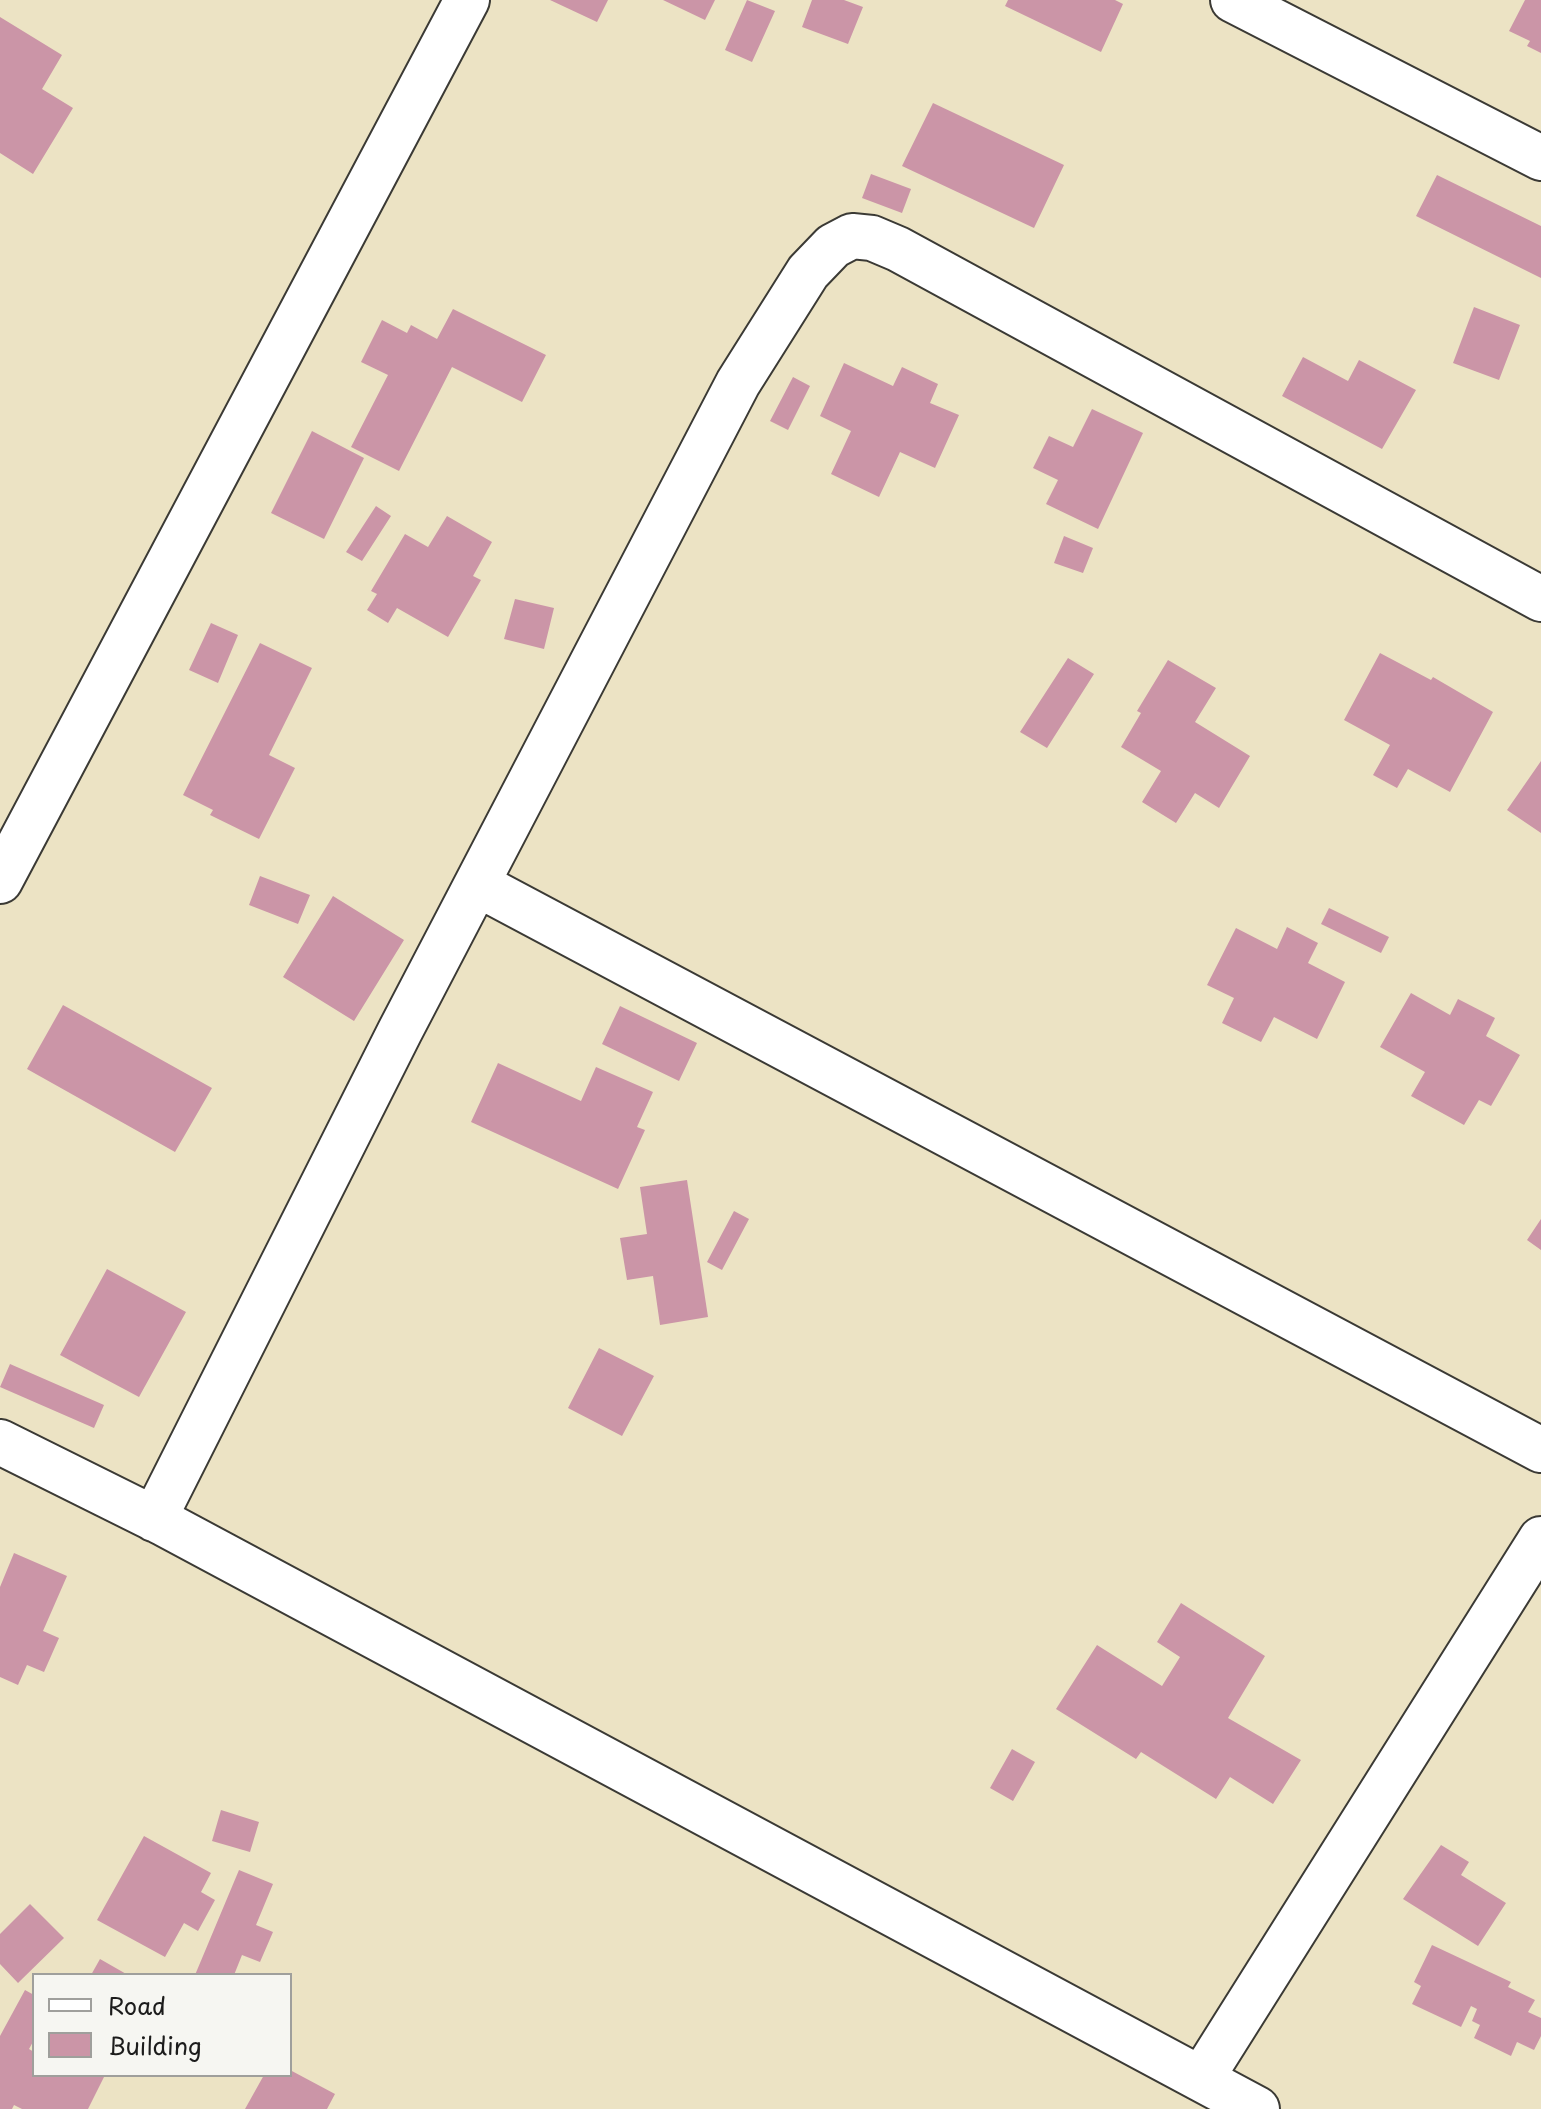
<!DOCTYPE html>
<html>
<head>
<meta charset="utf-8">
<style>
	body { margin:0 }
	#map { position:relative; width:1541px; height:2109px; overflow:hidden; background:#ece3c4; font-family:"Playpen Sans",sans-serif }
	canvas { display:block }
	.legend { position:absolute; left:32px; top:1973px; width:260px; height:104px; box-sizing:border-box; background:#f6f6f2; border:2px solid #9f9f9c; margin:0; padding:10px 14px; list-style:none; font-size:24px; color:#1c1c1c }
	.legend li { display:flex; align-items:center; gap:16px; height:40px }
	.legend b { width:40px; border:2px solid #9f9f9c }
</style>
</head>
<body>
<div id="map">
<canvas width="1541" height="2109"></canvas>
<ul class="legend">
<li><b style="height:10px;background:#fff"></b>Road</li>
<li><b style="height:22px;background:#cb95a7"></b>Building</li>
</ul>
</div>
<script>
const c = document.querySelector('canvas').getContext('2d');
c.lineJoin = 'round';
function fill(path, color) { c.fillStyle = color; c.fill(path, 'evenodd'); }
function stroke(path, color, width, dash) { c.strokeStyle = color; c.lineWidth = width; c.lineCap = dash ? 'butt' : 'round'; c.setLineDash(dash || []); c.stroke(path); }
fill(new Path2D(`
	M550 0H608L597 22Z
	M663 0H715L705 20Z
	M747 0 775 11 752 62 725 50Z
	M812 0H844L863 7 848 44 802 27Z
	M1008 0H1115L1123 4 1101 52 1005 6Z
	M1525 0H1541V53L1527 46 1530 41 1509 31Z
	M0 17 62 55 42 89 73 108 33 174 0 153Z
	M933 103 1064 165 1034 228 902 166Z
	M871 174 911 189 902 213 862 198Z
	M1437 175 1541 226V278L1416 216Z
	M1474 307 1520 325 1499 380 1453 363Z
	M453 309 546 355 522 402 452 367 399 471 351 447 388 375 361 362 382 320 407 333 411 325 437 339Z
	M1303 357 1348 381 1359 360 1416 390 1382 449 1282 396Z
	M844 363 893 386 902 367 938 384 930 403 959 415 935 468 900 452 879 497 831 474 851 431 820 416Z
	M793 377 810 386 788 430 770 421Z
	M1092 409 1143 433 1098 529 1046 504 1058 480 1033 468 1049 436 1073 447Z
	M312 431 364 458 324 539 271 513Z
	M376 506 391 516 362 561 346 552Z
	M447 516 492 542 473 576 481 580 448 637 397 608 388 623 367 610 377 594 371 591 405 534 428 547Z
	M1064 536 1093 548 1083 573 1054 563Z
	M515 599 554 608 544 649 504 639Z
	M211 623 238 635 218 683 189 670Z
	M260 643 312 668 269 755 295 768 259 839 210 815 213 810 183 795Z
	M1380 653 1431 680 1433 677 1493 712 1450 792 1408 769 1397 788 1373 775 1390 745 1344 720Z
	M1068 658 1094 674 1047 748 1020 732Z
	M1168 660 1216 688 1195 722 1250 756 1219 808 1195 793 1176 823 1142 802 1161 771 1121 747 1141 713 1137 711Z
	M1541 761V833L1507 810Z
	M260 876 310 895 298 924 249 905Z
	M333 896 404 940 354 1021 283 977Z
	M1329 908 1389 937 1381 953 1321 924Z
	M1287 927 1318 943 1308 963 1345 982 1317 1039 1274 1017 1261 1042 1222 1023 1234 998 1207 985 1236 928 1277 949Z
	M1411 993 1450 1015 1458 999 1495 1018 1486 1036 1520 1055 1491 1106 1479 1100 1464 1125 1411 1096 1425 1072 1380 1047Z
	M63 1005 212 1088 175 1152 27 1069Z
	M620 1006 697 1043 679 1081 602 1044Z
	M498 1063 581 1101 596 1067 653 1092 637 1127 645 1130 618 1189 471 1122Z
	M687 1180 708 1317 660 1325 653 1276 627 1280 620 1238 647 1234 640 1187Z
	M734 1211 749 1219 722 1270 707 1262Z
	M1541 1219V1250L1527 1240Z
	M107 1269 186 1312 139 1397 60 1355Z
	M599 1348 654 1376 622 1436 568 1408Z
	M10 1364 104 1405 94 1428 0 1387Z
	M14 1553 67 1576 43 1631 59 1638 44 1672 27 1665 18 1685 0 1677V1587Z
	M1181 1603 1265 1656 1228 1718 1301 1760 1273 1804 1230 1777 1216 1799 1141 1752 1136 1759 1056 1709 1097 1645 1162 1686 1180 1657 1157 1642Z
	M1012 1749 1035 1762 1013 1801 990 1788Z
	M221 1810 259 1822 250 1852 212 1841Z
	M144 1836 211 1873 201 1892 215 1900 198 1931 184 1923 165 1957 97 1920Z
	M1441 1845 1469 1862 1461 1875 1506 1903 1478 1946 1403 1899Z
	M239 1870 273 1884 256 1925 273 1932 260 1962 242 1955 234 1975H195Z
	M30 1904 64 1938 18 1983 0 1964V1934Z
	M1432 1945 1511 1982 1508 1987 1535 2000 1528 2012 1541 2018V2036L1534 2050 1517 2042 1511 2056 1474 2038 1480 2025 1472 2021 1477 2009 1471 2006 1461 2027 1412 2004 1421 1986 1414 1982Z
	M100 1959 128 1975H91Z
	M25 1990 34 1995V2040L29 2049 34 2052V2075H105L88 2109H22L14 2105 12 2109H0V2036Z
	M290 2070 335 2094 327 2109H245L264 2075H290Z`), '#cb95a7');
const minor = new Path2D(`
	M1233 0 1541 158
	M0 881 467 0
	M477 884 1541 1450
	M0 1442 165 1524 1257 2109
	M154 1519 400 1031 738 383 808 272 833 246 852 236 872 238 898 249 1541 599
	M1201 2079 1541 1539`);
stroke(minor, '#3b3a35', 48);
stroke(minor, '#fff', 44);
</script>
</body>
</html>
